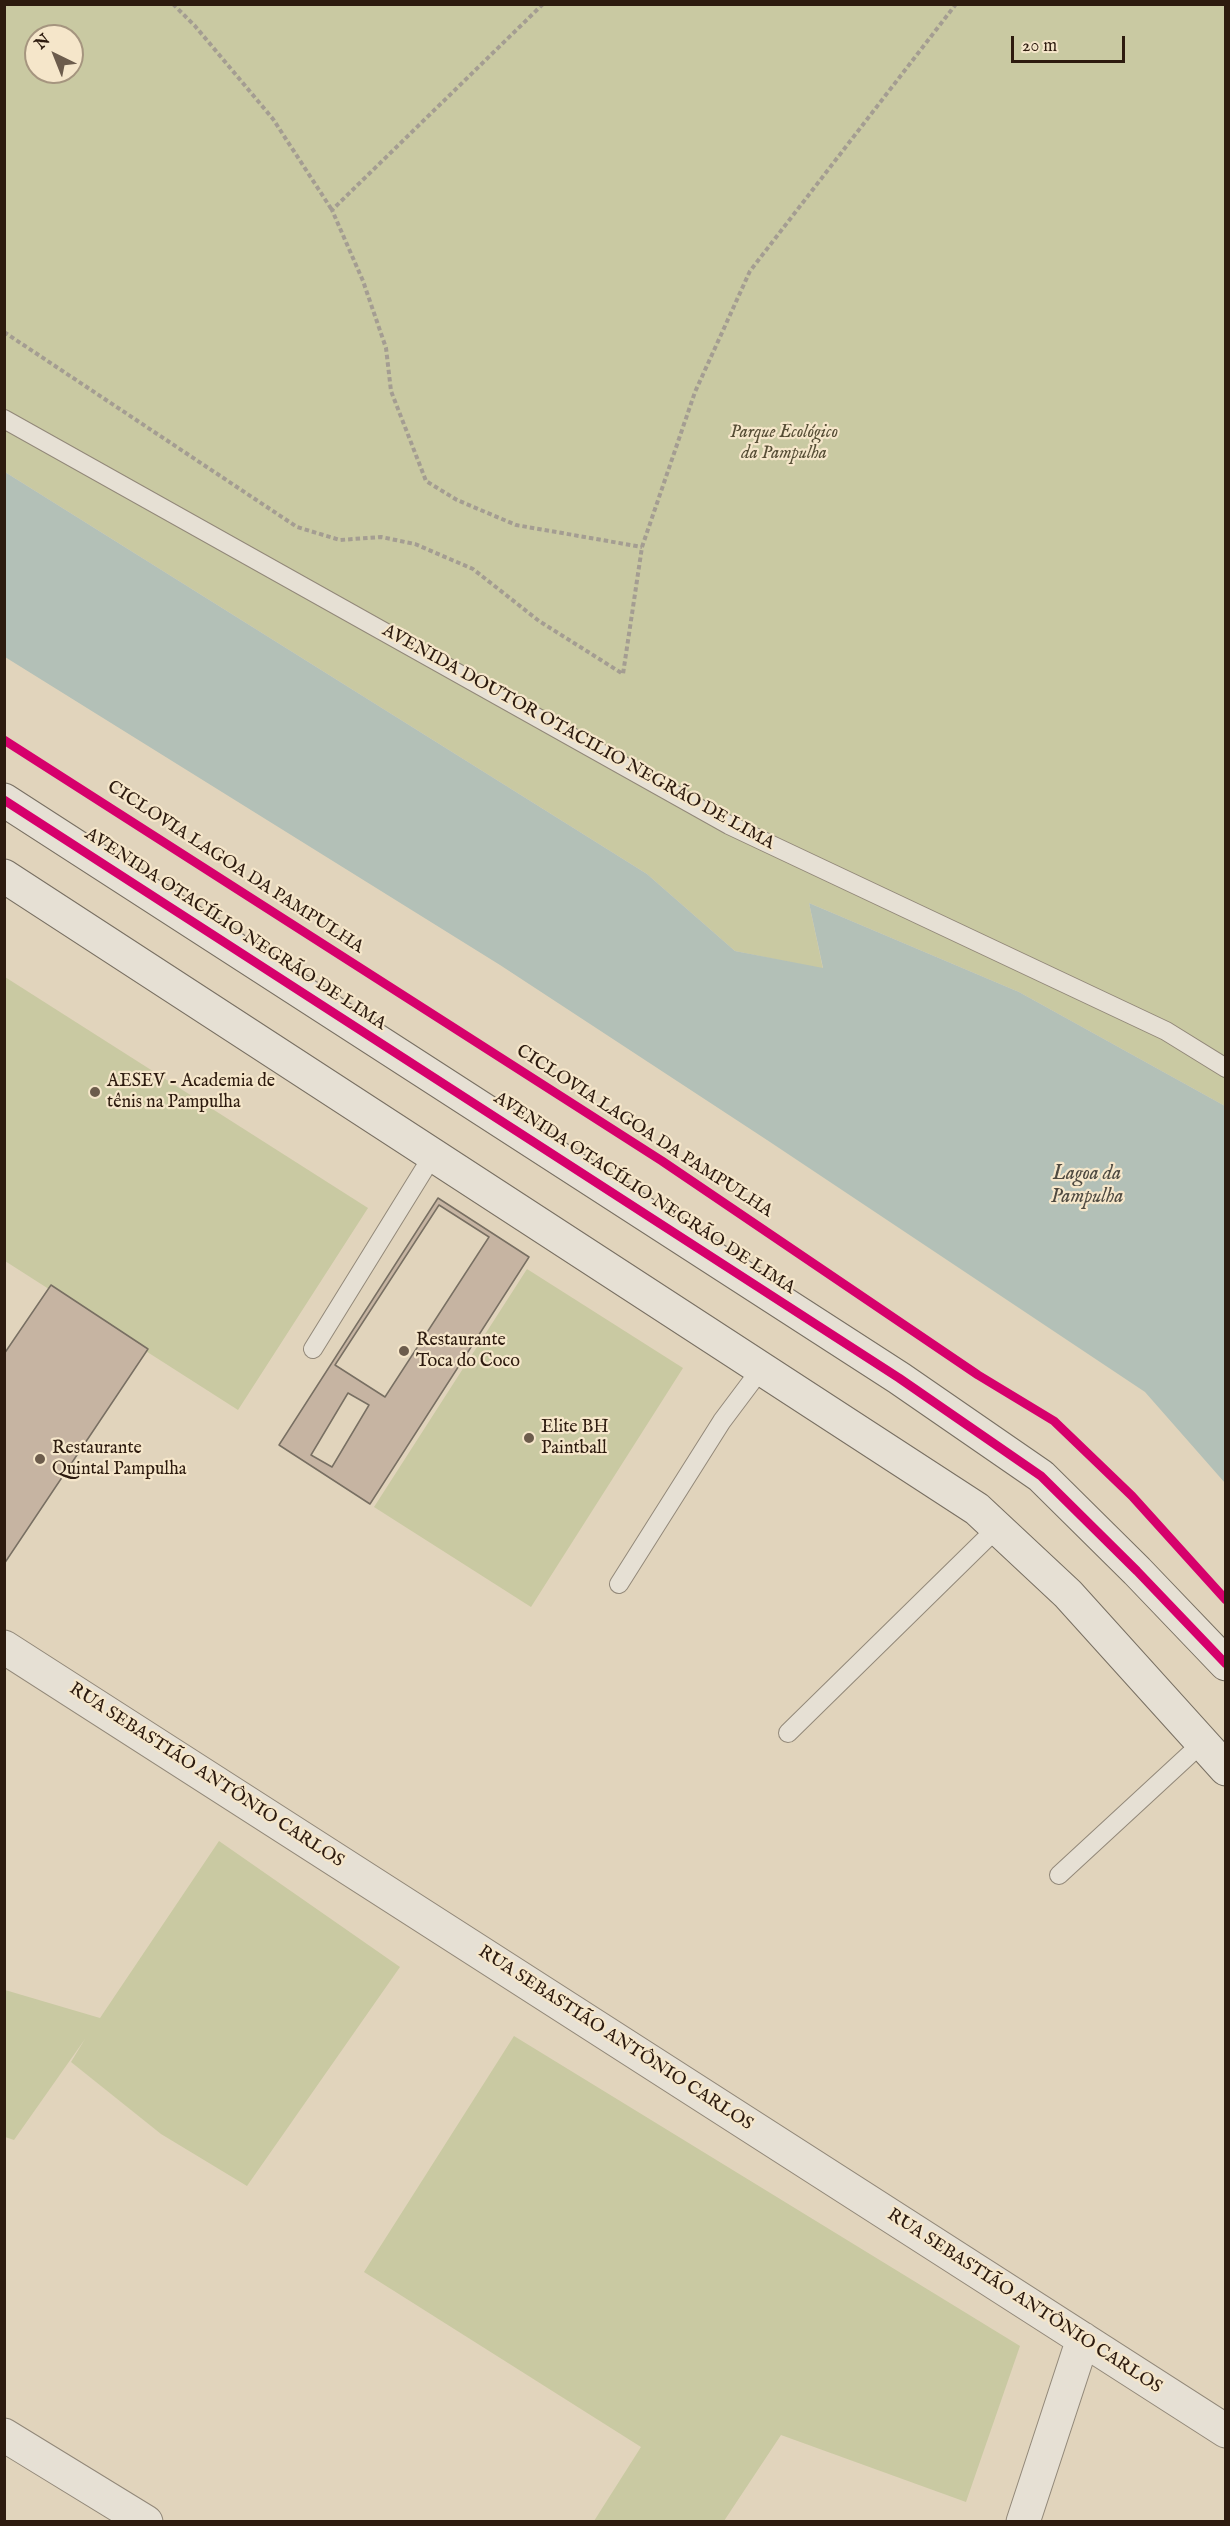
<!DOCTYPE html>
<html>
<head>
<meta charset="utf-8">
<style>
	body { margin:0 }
	#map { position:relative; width:1230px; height:2526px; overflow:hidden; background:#e1d4bc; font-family:"IM FELL English",serif }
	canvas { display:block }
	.frame { position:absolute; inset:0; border:6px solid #2d1b0f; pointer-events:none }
	.north { position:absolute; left:24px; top:24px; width:60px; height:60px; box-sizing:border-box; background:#f5e6ca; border:2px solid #a5957f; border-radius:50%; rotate:317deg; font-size:16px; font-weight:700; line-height:24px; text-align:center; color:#2d1b0f }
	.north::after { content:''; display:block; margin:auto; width:21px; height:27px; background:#6c5c4c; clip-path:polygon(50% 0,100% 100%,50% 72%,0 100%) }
	.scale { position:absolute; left:1011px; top:36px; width:114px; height:27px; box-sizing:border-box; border:3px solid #2d1b0f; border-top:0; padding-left:8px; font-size:18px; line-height:21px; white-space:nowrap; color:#2d1b0f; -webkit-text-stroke:4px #f5e6ca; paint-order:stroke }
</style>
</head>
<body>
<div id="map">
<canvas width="1230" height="2526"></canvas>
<div class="frame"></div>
<div class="north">N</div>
<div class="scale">20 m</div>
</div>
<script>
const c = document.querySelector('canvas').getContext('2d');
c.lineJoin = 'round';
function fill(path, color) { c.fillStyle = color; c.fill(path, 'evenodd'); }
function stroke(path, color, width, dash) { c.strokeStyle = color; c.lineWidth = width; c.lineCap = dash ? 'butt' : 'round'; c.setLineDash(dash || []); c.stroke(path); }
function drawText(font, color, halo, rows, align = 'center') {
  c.font = font + ' "IM FELL English",serif'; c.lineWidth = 4.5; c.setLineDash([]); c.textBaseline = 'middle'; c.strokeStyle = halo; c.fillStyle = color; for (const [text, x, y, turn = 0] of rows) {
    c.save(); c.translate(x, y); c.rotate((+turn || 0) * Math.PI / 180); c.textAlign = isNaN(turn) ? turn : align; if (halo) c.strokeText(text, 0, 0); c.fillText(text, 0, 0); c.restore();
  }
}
fill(new Path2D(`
	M4 5H1225V1106L1019 992 809 903 823 969 735 951 647 874 5 472ZM36 36H72V72H36Z
	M5 977 368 1208 238 1410 5 1261Z
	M527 1269 683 1368 531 1607 374 1507Z
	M219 1841 400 1967 247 2186 161 2134 71 2062 85 2039 14 2140 5 2137V1990L100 2018Z
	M514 2036 1020 2346 966 2502 781 2435 724 2521H594L641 2447 364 2272Z`), '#c9c9a2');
fill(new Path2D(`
	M5 472 647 874 735 951 823 968 809 903 1019 992 1225 1106V1483L1145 1392 767 1140 500 965 5 657Z`), '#b3c0b7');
const building = new Path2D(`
	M438 1198 529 1257 370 1504 279 1445Z
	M439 1205 489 1237 385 1397 335 1365Z
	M51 1285 148 1349 4 1564V1354Z
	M348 1393 369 1405 332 1467 311 1455Z`);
fill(building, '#c6b4a2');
stroke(building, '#786f62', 1.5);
const lane = new Path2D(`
	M4 419 729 825 1166 1031 1226 1068
	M313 1349 433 1155
	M619 1584 722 1421 761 1369
	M788 1733 997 1528
	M1059 1875 1202 1743`);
const street = new Path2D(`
	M4 1647 1226 2431
	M4 2435 146 2522
	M1023 2522 1083 2339`);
const secondary = new Path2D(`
	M4 800 899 1378 1041 1476 1137 1571 1226 1664
	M4 876 977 1509 1068 1594 1226 1769`);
stroke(lane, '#928879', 20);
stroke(street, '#928879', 35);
stroke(secondary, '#786f62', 35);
stroke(new Path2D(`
	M173 4 195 26 273 119 332 210
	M543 4 332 210 363 281 386 348 391 391 426 481 457 500 516 525 642 547
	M4 332 297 527 340 540 381 537 415 544 473 569 539 621 623 674 642 547 695 392 750 271 956 4`), '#a49d92', 4, [4.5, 3]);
stroke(lane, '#e6e0d4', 18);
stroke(street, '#e6e0d4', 33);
stroke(secondary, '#e6e0d4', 33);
stroke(new Path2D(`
	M4 740 662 1161 978 1375 1054 1421 1132 1496 1226 1600
	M4 800 899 1378 1041 1476 1137 1571 1226 1664`), '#d6006c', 9);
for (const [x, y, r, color] of [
	[95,1092,6,"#6c5c4c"],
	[404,1351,6,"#6c5c4c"],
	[529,1438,6,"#6c5c4c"],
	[40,1459,6,"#6c5c4c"]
]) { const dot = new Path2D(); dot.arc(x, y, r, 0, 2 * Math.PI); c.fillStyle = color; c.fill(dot); stroke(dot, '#f5e6ca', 2); }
drawText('italic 18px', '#564d35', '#f5e6ca', [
	["Parque Ecológico",784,433],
	["da Pampulha",784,454]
]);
drawText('18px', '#2d1b0f', '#f5e6ca', [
	["AVENIDA DOUTOR OTACILIO NEGRÃO DE LIMA",578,738,29],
	["CICLOVIA LAGOA DA PAMPULHA",235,868,33],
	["AVENIDA OTACÍLIO NEGRÃO DE LIMA",235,930,33],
	["CICLOVIA LAGOA DA PAMPULHA",644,1132,33],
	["AVENIDA OTACÍLIO NEGRÃO DE LIMA",644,1194,33],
	["RUA SEBASTIÃO ANTÔNIO CARLOS",206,1776,33],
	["RUA SEBASTIÃO ANTÔNIO CARLOS",615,2039,33],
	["RUA SEBASTIÃO ANTÔNIO CARLOS",1024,2302,33]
]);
drawText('18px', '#2d1b0f', '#f5e6ca', [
	["AESEV - Academia de",107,1082],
	["tênis na Pampulha",107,1103],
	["Restaurante",416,1341],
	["Toca do Coco",416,1362],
	["Elite BH",541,1428],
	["Paintball",541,1449],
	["Restaurante",52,1449],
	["Quintal Pampulha",52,1470]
], 'left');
drawText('italic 20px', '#4f4a41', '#f5e6ca', [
	["Lagoa da",1087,1175],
	["Pampulha",1087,1198]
]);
</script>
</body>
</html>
